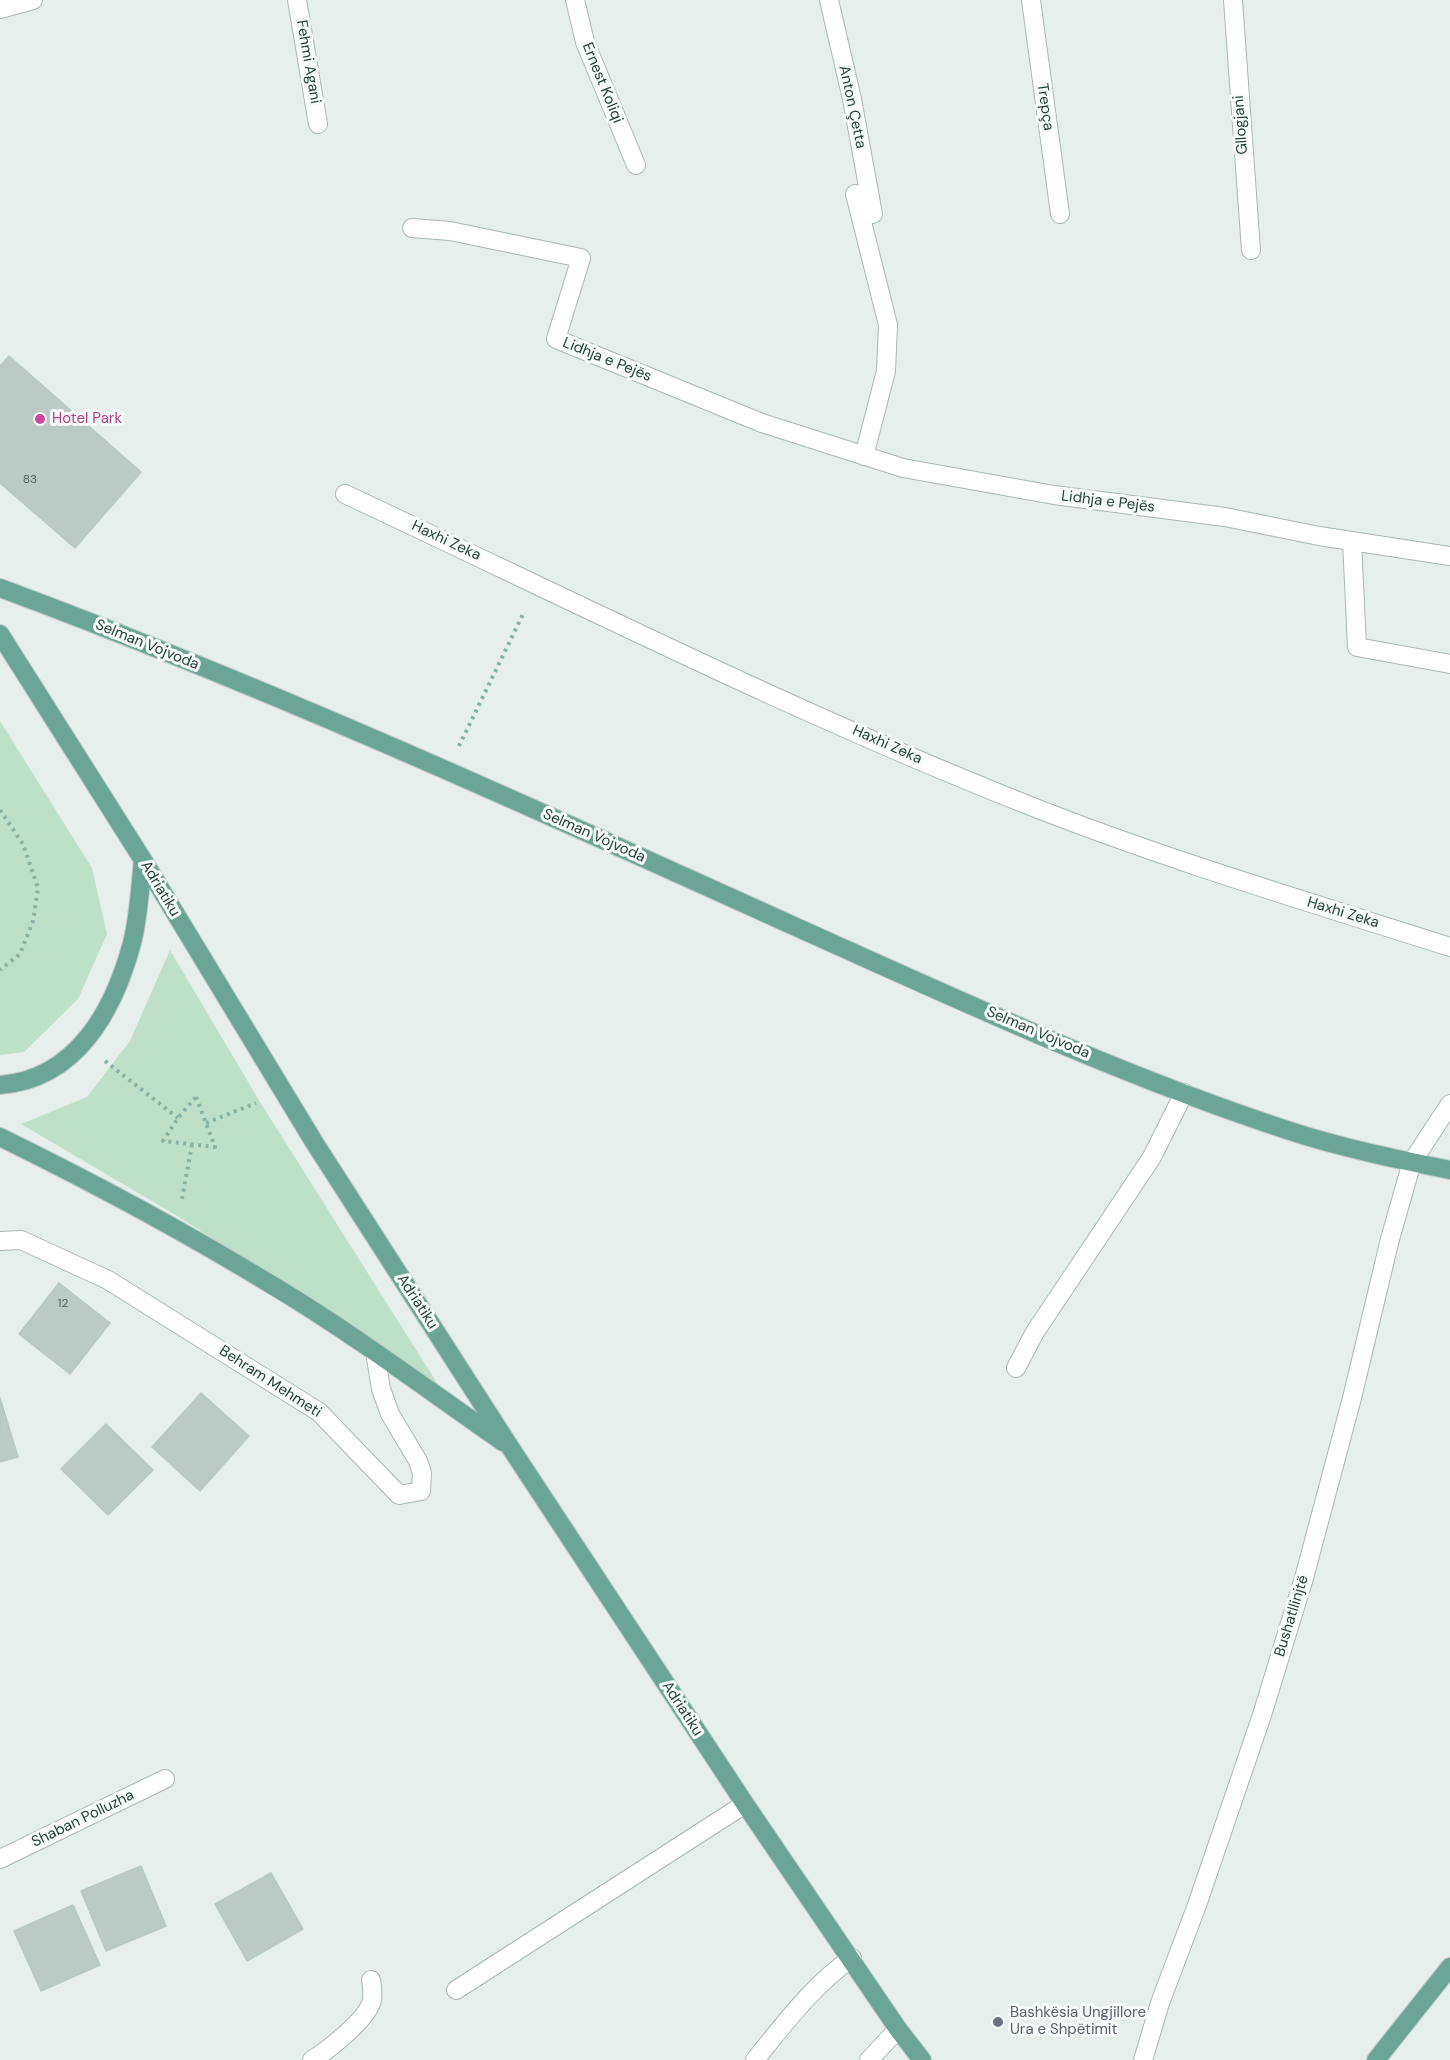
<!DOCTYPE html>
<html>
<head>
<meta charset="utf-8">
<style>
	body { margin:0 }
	canvas { display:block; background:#e6efeb }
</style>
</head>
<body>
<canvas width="1450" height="2060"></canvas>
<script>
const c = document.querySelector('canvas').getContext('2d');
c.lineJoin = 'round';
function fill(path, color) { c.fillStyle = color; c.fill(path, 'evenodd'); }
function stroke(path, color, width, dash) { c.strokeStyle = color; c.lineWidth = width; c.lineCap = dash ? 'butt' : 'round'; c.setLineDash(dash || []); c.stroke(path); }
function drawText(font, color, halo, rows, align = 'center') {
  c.font = font + ' "DM Sans",sans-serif'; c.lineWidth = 6; c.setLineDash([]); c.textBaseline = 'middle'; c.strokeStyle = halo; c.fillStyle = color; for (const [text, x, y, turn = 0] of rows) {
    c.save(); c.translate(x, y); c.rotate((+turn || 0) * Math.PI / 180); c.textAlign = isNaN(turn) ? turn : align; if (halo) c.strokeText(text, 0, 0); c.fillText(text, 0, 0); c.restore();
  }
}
fill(new Path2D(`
	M0 721 92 868 107 934 78 999 24 1052 0 1055Z
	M170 950 260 1102 444 1394 321 1308 179 1217 21 1124 87 1097 130 1041Z`), '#bfe0c8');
const building = new Path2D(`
	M9 356 141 472 75 548 0 483V366Z
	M59 1283 110 1323 70 1374 19 1334Z
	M201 1393 249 1436 200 1491 152 1447Z
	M0 1398 18 1457 0 1462Z
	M106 1424 153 1470 108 1515 61 1469Z
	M141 1866 166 1926 106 1951 81 1891Z
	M271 1873 303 1929 247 1961 215 1904Z
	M73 1905 100 1965 41 1991 14 1931Z`);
fill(building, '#bbcac4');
stroke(building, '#b8c9c2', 1.5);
const minor = new Path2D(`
	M297 0 318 124
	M575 0 585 42 636 165
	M829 0 852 99 873 214
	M1031 0 1060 214
	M1233 0 1251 250
	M0 9 33 0
	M855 194 888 325 886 371 864 456
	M412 228 450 231 581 258 556 339 762 423 903 468 1054 495 1225 517 1319 536 1450 556
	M345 494C571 600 795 713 1028 805 1167 860 1309 902 1450 947
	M1352 541 1357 647 1450 664
	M0 1241 21 1240 108 1280 319 1412 399 1495 421 1491 422 1473 418 1461 390 1414 381 1389 375 1352
	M1016 1368 1035 1332 1152 1157 1184 1093
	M0 1859 165 1779
	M456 1990 745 1804
	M312 2060C328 2050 368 2019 372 2000 373 1994 372 1986 371 1980
	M755 2060C785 2023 813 1985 852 1958
	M869 2060 898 2029
	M1143 2060 1160 2003 1197 1905 1262 1715 1304 1578 1352 1398 1390 1239 1412 1162 1450 1104`);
const major = new Path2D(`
	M0 588C270 688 533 808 796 927 957 999 1121 1076 1290 1131 1342 1148 1396 1159 1450 1170
	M0 634 143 860 314 1142 510 1447 745 1804 898 2029 922 2060
	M0 1085C77 1079 114 1010 132 943 139 916 140 887 143 860
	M0 1137C94 1183 187 1233 277 1288 355 1335 428 1390 503 1442
	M1376 2060 1450 1967`);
stroke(minor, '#a8b8b2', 20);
stroke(major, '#c2cac8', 20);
stroke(new Path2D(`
	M459 746 524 612
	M0 810 23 844 38 888 33 921 20 954 0 970
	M105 1061 178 1118
	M196 1097 215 1147 163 1141 178 1118Z
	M206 1123 256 1103
	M182 1199 192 1144`), '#86b3a5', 4, [3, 4.5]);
stroke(minor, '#fff', 18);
stroke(major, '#6aa596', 18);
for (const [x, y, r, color] of [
	[40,419,6,"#d1479c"],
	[998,2022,6,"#6b7280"]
]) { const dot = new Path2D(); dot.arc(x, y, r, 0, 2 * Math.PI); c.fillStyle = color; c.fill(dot); stroke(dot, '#f7fbf9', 2); }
drawText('12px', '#4a645c', null, [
	["83",30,480],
	["12",63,1304]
]);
drawText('15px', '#24423a', '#f7fbf9', [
	["Fehmi Agani",308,62,80],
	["Ernest Koliqi",602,83,68],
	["Anton Çetta",852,107,78],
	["Trepça",1045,107,82],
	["Gllogjani",1241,125,-94],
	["Lidhja e Pejës",607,360,22],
	["Lidhja e Pejës",1108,502,7],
	["Haxhi Zeka",446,541,25],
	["Selman Vojvoda",147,645,22],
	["Haxhi Zeka",887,745,24],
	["Selman Vojvoda",594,836,24],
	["Adriatiku",160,889,59],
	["Haxhi Zeka",1343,913,17],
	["Selman Vojvoda",1038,1033,23],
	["Adriatiku",417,1302,57],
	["Behram Mehmeti",270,1382,33],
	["Bushatllinjtë",1292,1616,-73],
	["Adriatiku",682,1709,57],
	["Shaban Polluzha",83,1819,-26]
]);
drawText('15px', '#b23c85', '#f7fbf9', [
	["Hotel Park",52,419]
], 'left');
drawText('15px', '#5b616d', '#f7fbf9', [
	["Bashkësia Ungjillore",1010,2013],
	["Ura e Shpëtimit",1010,2030]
], 'left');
</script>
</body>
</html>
